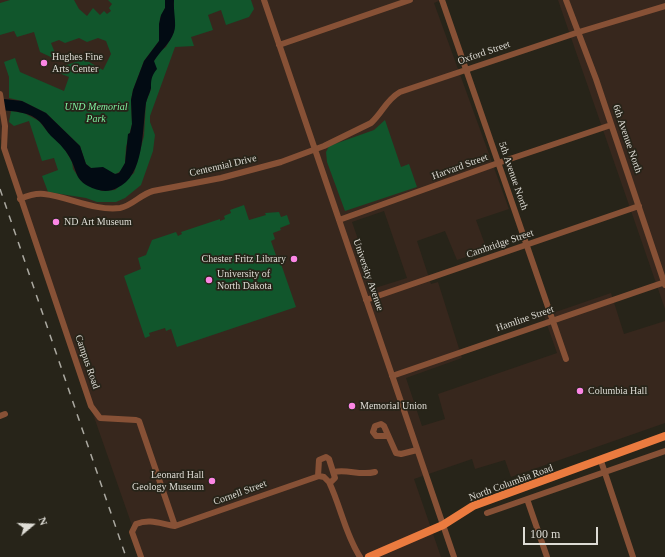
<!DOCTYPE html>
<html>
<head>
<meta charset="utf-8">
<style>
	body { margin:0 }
	#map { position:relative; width:665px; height:557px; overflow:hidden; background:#272419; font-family:Georgia,serif }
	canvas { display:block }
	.north { position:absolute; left:12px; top:505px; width:40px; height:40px; -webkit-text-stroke:3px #272419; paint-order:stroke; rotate:71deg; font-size:11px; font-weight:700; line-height:16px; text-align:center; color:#dedcd5 }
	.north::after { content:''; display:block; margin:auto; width:14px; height:18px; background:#dedcd5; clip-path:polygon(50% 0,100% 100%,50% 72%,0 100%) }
	.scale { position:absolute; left:523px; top:527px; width:75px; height:18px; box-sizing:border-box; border:2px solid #dedcd5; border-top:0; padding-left:5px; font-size:12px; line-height:14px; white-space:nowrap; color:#dedcd5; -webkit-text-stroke:3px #272419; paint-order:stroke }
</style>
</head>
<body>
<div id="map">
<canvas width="665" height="557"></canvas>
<div class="north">N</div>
<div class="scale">100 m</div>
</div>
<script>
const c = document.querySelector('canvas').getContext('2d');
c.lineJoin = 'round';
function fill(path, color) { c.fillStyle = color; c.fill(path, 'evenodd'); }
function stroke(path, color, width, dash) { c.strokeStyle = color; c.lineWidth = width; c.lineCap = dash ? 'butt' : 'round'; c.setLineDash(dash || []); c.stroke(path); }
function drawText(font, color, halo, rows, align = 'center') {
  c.font = font + ' Georgia,serif'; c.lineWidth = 3.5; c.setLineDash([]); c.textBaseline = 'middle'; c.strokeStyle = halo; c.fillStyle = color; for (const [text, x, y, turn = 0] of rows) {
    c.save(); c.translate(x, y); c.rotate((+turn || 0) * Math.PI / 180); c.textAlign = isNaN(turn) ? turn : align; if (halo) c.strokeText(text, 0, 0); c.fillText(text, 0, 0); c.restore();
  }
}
fill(new Path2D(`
	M0 0H441L434 3 509 209 476 220 487 250 457 260 445 231 417 241 431 284 438 282 462 358 406 378 422 426 445 419 438 394 557 353 544 316 611 293 624 334 665 321V423L511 477 505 460 475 469 472 459 414 479 441 557H143L65 334 0 138ZM384 211 407 278 375 288 352 222Z
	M558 0H665V309Z`), '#37271d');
fill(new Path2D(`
	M10 0H74L79 9 87 16 93 8 100 15 104 11 107 14 111 11 109 8 112 4 108 0H165V8L160 18 159 41 144 61 133 90 131 100 132 124 126 147 125 163 122 170 116 174 91 168 86 164 80 146 46 113 22 101 9 98V77L4 62 15 58 20 72 64 91 69 77 59 73 58 68 84 59 103 70 111 54 106 41 98 38 87 42 79 38 65 43 59 40 51 43 55 53 53 58 40 52 34 32 17 37 14 31 0 35V3Z
	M174 0H251L254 9 249 17 226 25 221 10 208 15 213 30 191 37 194 46 175 47 150 116V122L155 135 153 151 141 185 125 198 116 202H97L86 198 48 192 42 176 58 170 54 158 42 161 29 121 14 126 9 122 11 111 24 113 39 121 47 131 63 146 72 162 73 169 81 181 102 191 115 190 134 173 138 159 144 136 146 102 151 89 149 84 153 74 154 61 160 51 166 47 174 32Z
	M385 120 401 167 409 164 417 187 345 211 327 162 326 152 329 146 374 130Z
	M244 205 249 220 266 215 265 213 279 212 281 217 287 215 290 224 280 228 281 230 273 233 275 239 271 241 278 261H280L296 307 177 347 171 329 166 331 165 328 149 333 150 336 145 338 124 276 141 269 138 258 146 255 152 240 176 232 178 236 182 234 181 232 220 219V221L225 219 224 216 231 213 230 210Z`), '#11562c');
fill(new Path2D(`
	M165 0H174C173 10 177 25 174 32 170 44 160 51 154 61L157 69C151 76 151 81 151 88 150 93 147 98 146 103 142 129 145 176 117 188 108 193 97 191 88 186 76 179 77 173 72 162 67 151 60 144 51 136 47 132 44 126 40 122 31 112 13 111 0 110L4 99 22 101 46 113 80 146 86 164 91 168 103 167 115 174 119 173 125 163 128 134 130 133 132 124 131 100 133 90 144 61 159 41V24L161 15 165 8Z`), '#020b13');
stroke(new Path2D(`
	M264 0 454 557
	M442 0 566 359
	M566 0 596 79 665 285
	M279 45 410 0
	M0 94 5 126 4 148 91 406 100 418 136 420 139 421 175 526
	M20 199C27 196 36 193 44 194 70 197 94 211 120 208 132 206 141 194 153 191L221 178 281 162 324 146 371 123C383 112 386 100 400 92L579 32 665 6
	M339 220 498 163 611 125
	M366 300 639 206
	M392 376 665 282
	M0 416 5 414
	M388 436H376L373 432 375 426 381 424 384 426 396 453 401 454 417 450
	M601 461 633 557
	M334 472C348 469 360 476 375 472
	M318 476 319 460 326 457 329 459 335 478 330 483
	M527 499 547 557
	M487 513 665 451
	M141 557 132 532 136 524C150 518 161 524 175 526L319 476 324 477 329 482C341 507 345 534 360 557`), '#875136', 6);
stroke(new Path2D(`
	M369 557 443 525 473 506 665 436`), '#eb7b3f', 8);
stroke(new Path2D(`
	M0 189 126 557`), '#aba9a1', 1.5, [7, 7]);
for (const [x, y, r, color] of [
	[44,63,4,"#fc86e4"],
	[56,222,4,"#fc86e4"],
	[294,259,4,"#fc86e4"],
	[209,280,4,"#fc86e4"],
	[580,391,4,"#fc86e4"],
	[352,406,4,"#fc86e4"],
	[212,481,4,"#fc86e4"]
]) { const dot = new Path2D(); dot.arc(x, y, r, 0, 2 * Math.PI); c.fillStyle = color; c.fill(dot); stroke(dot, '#272419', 1.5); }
drawText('10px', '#dedcd5', '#272419', [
	["Oxford Street",484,53,-19],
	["6th Avenue North",627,139,71],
	["Centennial Drive",223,166,-13],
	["Harvard Street",460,167,-20],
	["5th Avenue North",513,176,71],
	["Cambridge Street",500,244,-19],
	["University Avenue",368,275,71],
	["Hamline Street",525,319,-19],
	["Campus Road",87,362,71],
	["North Columbia Road",511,483,-20],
	["Cornell Street",240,493,-20]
]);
drawText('10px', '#dedcd5', '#272419', [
	["Hughes Fine",52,57],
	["Arts Center",52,69],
	["ND Art Museum",64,222],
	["Chester Fritz Library",286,259,"right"],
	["University of",217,274],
	["North Dakota",217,286],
	["Columbia Hall",588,391],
	["Memorial Union",360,406],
	["Leonard Hall",204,475,"right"],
	["Geology Museum",204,487,"right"]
], 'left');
drawText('italic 10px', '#7ef1a0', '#272419', [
	["UND Memorial",96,107],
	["Park",96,119]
]);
</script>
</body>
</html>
